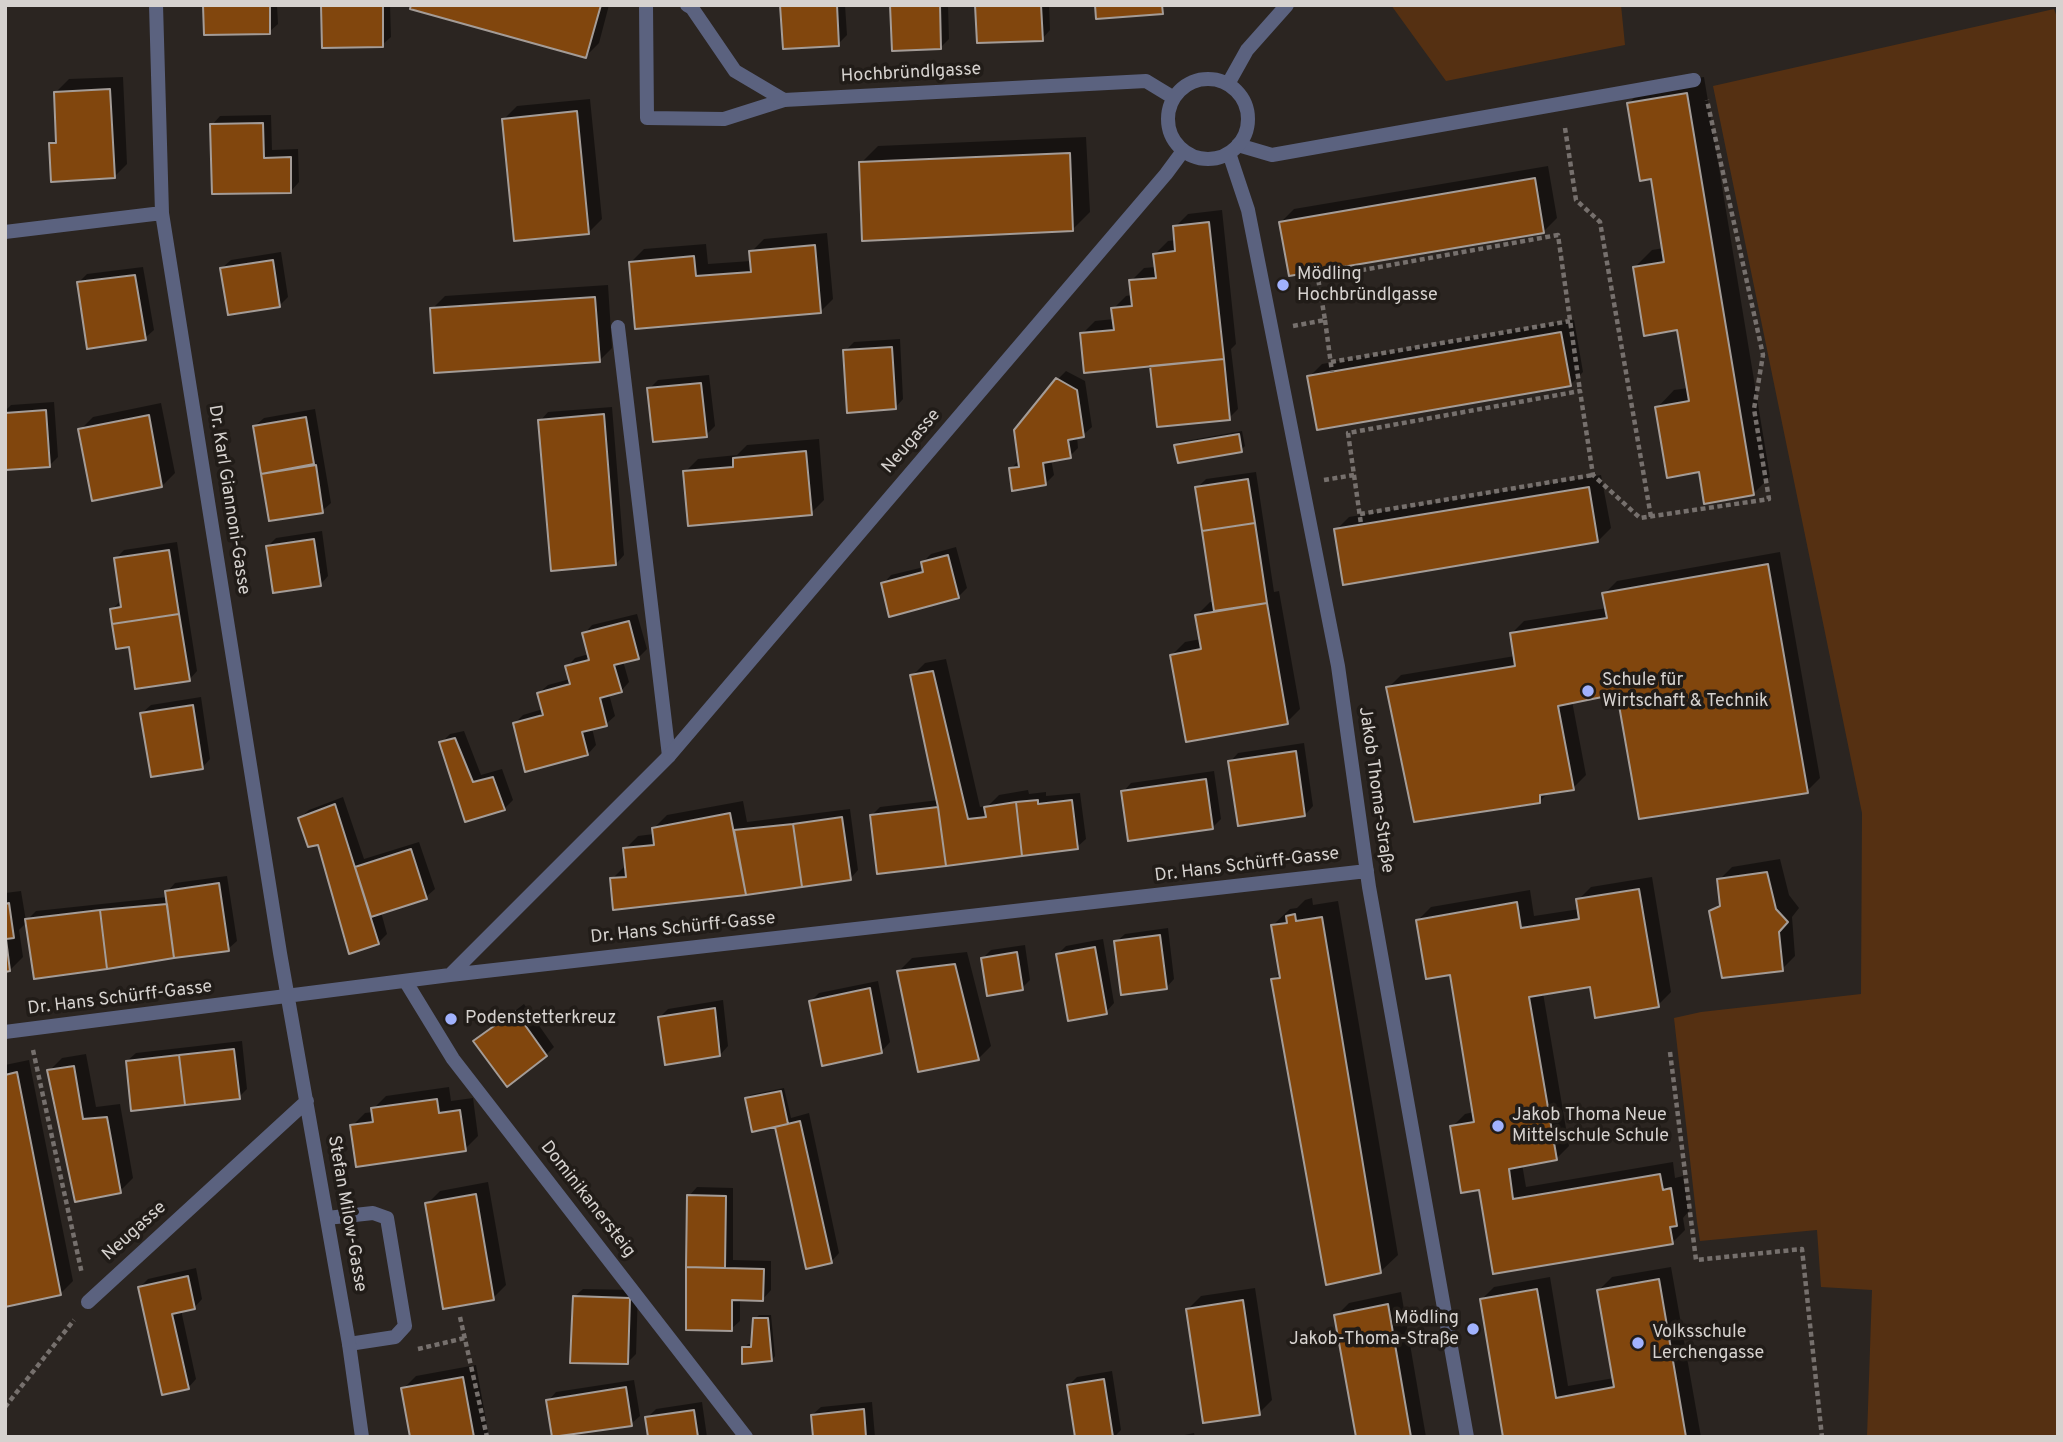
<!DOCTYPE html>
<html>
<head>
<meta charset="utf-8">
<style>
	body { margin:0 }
	#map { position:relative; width:2063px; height:1442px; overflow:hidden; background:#2b2521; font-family:Overpass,sans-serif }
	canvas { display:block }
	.frame { position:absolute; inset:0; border:7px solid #d6d2cf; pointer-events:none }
</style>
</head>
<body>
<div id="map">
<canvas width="2063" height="1442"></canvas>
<div class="frame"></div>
</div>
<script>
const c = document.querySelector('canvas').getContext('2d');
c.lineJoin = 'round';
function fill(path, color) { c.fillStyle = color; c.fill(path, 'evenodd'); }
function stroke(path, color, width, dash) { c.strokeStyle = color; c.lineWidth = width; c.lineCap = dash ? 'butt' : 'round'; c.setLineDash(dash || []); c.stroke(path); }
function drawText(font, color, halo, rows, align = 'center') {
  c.font = font + ' Overpass,sans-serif'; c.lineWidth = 7; c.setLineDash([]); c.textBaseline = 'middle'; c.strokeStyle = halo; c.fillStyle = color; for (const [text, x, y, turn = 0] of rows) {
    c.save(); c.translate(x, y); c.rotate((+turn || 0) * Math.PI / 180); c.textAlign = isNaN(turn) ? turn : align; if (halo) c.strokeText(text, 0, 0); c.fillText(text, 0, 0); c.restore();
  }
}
fill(new Path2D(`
	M1391 5H1621L1625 45 1446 81Z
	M2054 9 2058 20V1437H1867L1872 1290 1821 1287 1817 1230 1700 1241 1697 1222 1674 1018 1701 1012 1861 994 1862 813 1713 86Z`), '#553012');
fill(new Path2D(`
	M205 5H277L278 24 269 32Z
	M323 5H390L391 37 382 45Z
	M413 5H609L599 43 586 56Z
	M782 5H845L847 35 838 44Z
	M892 5H948L949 39 941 47Z
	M977 5H1049L1050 30 1042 39Z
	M123 77 127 164 114 177 51 144 58 137 56 92 69 79Z
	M1704 77 1770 477 1753 494 1700 470 1657 408 1674 390 1688 388 1678 328 1635 267 1652 250 1664 248 1652 177 1629 103 1646 86Z
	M590 99 602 219 589 232 504 119 517 106Z
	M271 115 272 150 298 149 299 182 291 191 212 125 220 116Z
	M1086 137 1090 212 1072 230 861 163 878 146Z
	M1548 166 1557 218 1544 231 1281 222 1294 209Z
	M1222 210 1236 344 1231 349 1238 409 1229 418 1152 365 1082 334 1095 321 1114 319 1113 309 1126 296 1132 295 1131 281 1144 268 1156 267 1155 254 1168 241 1176 240 1175 227 1188 214Z
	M827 233 833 299 820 312 631 262 644 249 706 244 708 264 751 261V252L764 239Z
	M281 252 288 297 279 306 222 268 231 260Z
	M143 267 154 330 145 338 79 282 87 274Z
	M608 285 612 348 599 361 432 309 445 296Z
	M1574 320 1583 372 1570 385 1309 377 1322 364Z
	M900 339 903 399 895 408 845 351 854 342Z
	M1066 371 1085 381 1092 427 1083 435 1077 436 1078 448 1070 456 1051 459 1054 475 1045 484 1011 469 1020 459 1057 380Z
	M709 375 715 426 706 435 649 389 658 380Z
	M54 402 58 457 50 465 5 451V411L11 405Z
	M161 403 175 473 162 486 80 430 93 417Z
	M612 407 624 555 616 564 540 421 548 412Z
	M315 409 331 503 322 511 270 519 255 426 264 418Z
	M1242 431 1245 446 1241 450 1176 445 1180 442Z
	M819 439 824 500 811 513 685 472 698 459 737 455 747 445Z
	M1256 472 1274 592 1279 591 1300 709 1287 722 1172 655 1185 642 1201 639 1197 615 1210 602H1215L1197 488 1206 479Z
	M1601 475 1611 528 1598 541 1336 530 1349 517Z
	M322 531 328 576 320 585 268 546 276 538Z
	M177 542 197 671 189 680 131 645 112 610 121 600 115 559 124 550Z
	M956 547 967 588 958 597 883 584 891 575 924 567 923 562 931 554Z
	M1780 552 1820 778 1807 791 1618 692 1572 701 1586 775 1573 788 1549 792 1539 802 1388 688 1401 675 1515 656 1511 634 1524 621 1607 608 1604 594 1617 581Z
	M637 614 647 649 638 658 623 661 629 682 621 691 609 694 615 716 606 724 592 728 596 745 588 754 515 723 523 715 543 709 539 693 548 685 570 679 567 667 575 658 589 654 584 634 592 625Z
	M946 659 980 807 988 806 999 795 1028 790 1029 794 1046 792V796L1080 793 1086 839 1077 847 871 816 880 807 939 800 912 676 925 663Z
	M201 697 210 759 202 768 142 713 151 705Z
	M464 731 481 775 502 769 513 800 504 809 466 820 441 743 450 734Z
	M1304 743 1313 806 1305 815 1230 762 1238 753Z
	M1214 771 1221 819 1213 827 1123 792 1131 783Z
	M343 797 364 859 419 842 435 889 426 897 381 912 387 934 379 942 350 952 320 843 300 818 309 810Z
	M743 801 747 822 850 809 858 870 850 879 745 893 612 879 625 866V849L638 836 654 834V828L667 815Z
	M1780 859 1789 895 1799 908 1792 917 1795 956 1782 969 1711 912 1721 902 1719 880 1732 867Z
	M227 876 237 941 228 949 27 922 19 930 23 957 10 970H5V893L21 891 26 921 36 911 167 897V892L175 883Z
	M1652 877 1671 992 1658 1005 1591 985 1543 993 1569 1146 1556 1159 1522 1164 1526 1187 1673 1162 1675 1178 1683 1176 1689 1211 1683 1218 1685 1230 1672 1243 1495 1272 1481 1188 1452 1127 1465 1114 1474 1112 1451 973 1418 920 1431 907 1530 890 1534 916 1580 909 1578 900 1591 887Z
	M1312 898 1313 905 1338 901 1398 1255 1380 1272 1273 980 1280 973 1272 926 1290 909 1297 908 1305 900Z
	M1168 928 1174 979 1166 988 1116 942 1125 934Z
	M1103 939 1114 1003 1106 1012 1058 954 1066 946Z
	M1025 945 1030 980 1022 988 983 958 991 950Z
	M967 952 991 1046 978 1059 899 971 912 958Z
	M878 981 890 1042 882 1051 810 1002 819 993Z
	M723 1000 728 1046 720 1055 660 1017 668 1009Z
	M524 1004 554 1047 546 1055 475 1041Z
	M242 1041 247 1089 239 1097 127 1061 136 1053Z
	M86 1054 96 1107 120 1104 133 1178 120 1191 49 1071 62 1058Z
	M29 1060 73 1281 60 1294 5 1305V1065Z
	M449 1087 451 1101 473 1098 478 1136 465 1149 352 1126 365 1113 373 1112V1109L386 1096Z
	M784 1088 791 1118 809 1113 839 1253 831 1262 777 1127 781 1123 747 1099 750 1095Z
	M488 1182 506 1285 493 1298 427 1204 440 1191Z
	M697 1187 733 1188V1260L771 1261V1290L763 1299H740V1321L731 1329 689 1196Z
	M1671 1267 1701 1437H1505L1481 1300 1494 1287 1550 1277 1568 1386 1614 1378 1599 1290 1612 1277Z
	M196 1268 202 1299 194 1308 181 1310 196 1379 188 1388 139 1288 148 1279Z
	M1255 1288 1272 1400 1259 1413 1188 1309 1201 1296Z
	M583 1289 638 1290 636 1354 627 1363 574 1297Z
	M1401 1292 1426 1437H1358L1336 1316 1349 1303Z
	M759 1315H771L775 1356 772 1360 744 1348 748 1344H753L755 1319Z
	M476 1365 489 1437H411L403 1389 416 1376Z
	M1112 1371 1121 1430 1114 1437H1077L1069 1385 1077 1377Z
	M634 1380 640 1416 631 1424 548 1401 556 1392Z
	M702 1402 707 1437H650L647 1418 656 1409Z
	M872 1402 875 1437H815L812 1415 821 1407Z
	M1194 1433 1195 1437H1175Z`), '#0007');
const building = new Path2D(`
	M203 5H270V34L204 35Z
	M321 5H383V47L322 48Z
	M411 5H601L586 58 410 9Z
	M780 5H837L839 46 783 49Z
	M890 5H940L941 49 892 51Z
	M975 5H1041L1043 41 977 43Z
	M1095 5H1162L1163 14 1096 19Z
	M110 89 115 178 51 182 49 143H56L54 92Z
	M1687 93 1754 495 1704 504 1699 472 1667 478 1655 407 1689 401 1677 330 1644 336 1633 267 1664 262 1651 179 1640 181 1627 103Z
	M577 111 589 234 514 241 502 119Z
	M263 123 264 158 291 157V193L212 194 210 124Z
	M1070 153 1073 231 862 241 859 162Z
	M1535 178 1544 233 1289 276 1279 222Z
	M1209 222 1224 359 1084 373 1080 333 1114 330 1111 308 1132 306 1129 280 1156 278 1153 254 1175 251 1173 226Z
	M815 245 821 313 635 329 629 262 694 256 696 276 751 272 749 251Z
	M273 260 280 307 228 315 220 268Z
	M135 275 146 340 87 349 77 282Z
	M595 297 600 362 434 373 430 308Z
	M1561 332 1571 386 1317 430 1307 376Z
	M892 347 896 409 847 413 843 350Z
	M1224 359 1230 420 1157 427 1150 366Z
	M1056 378 1077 390 1084 437 1068 440 1071 458 1043 463 1046 485 1012 491 1009 468 1019 467 1014 430Z
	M701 383 707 437 653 442 647 388Z
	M46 410 50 467 5 470V413Z
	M604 414 616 565 551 571 538 420Z
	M149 415 162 487 92 501 78 429Z
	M306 417 314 464 261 474 253 426Z
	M1239 434 1242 452 1178 463 1174 445Z
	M806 451 812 515 688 526 683 471 733 467V458Z
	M316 465 323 513 269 521 261 474Z
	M1248 479 1255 523 1202 531 1195 487Z
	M1589 487 1598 542 1343 585 1334 529Z
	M1255 523 1267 603 1214 611 1202 531Z
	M314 539 321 586 273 593 266 546Z
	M169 550 179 614 112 624 110 609 121 607 114 558Z
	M948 555 959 598 889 617 881 583 923 572 921 562Z
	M1768 564 1808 793 1639 819 1617 694 1558 706 1574 790 1540 795V803L1414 822 1386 687 1515 666 1510 633 1607 618 1602 593Z
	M1267 603 1288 724 1186 742 1170 655 1201 649 1195 615Z
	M179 614 190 681 135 689 129 647 116 649 112 624Z
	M629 621 639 659 614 665 622 692 600 698 607 726 582 732 588 755 525 772 513 723 543 715 537 693 570 684 565 666 589 660 582 633Z
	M933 671 968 819 986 817 984 807 1016 802 1022 856 946 866 938 807 910 675Z
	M193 705 203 769 151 777 140 713Z
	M455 738 473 782 493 777 505 810 465 822 439 742Z
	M1296 751 1305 816 1238 826 1228 761Z
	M1206 779 1213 829 1128 841 1121 791Z
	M1038 800V804L1072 800 1078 849 1022 856 1016 802Z
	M335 804 379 944 349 954 318 845 308 847 298 818Z
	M938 807 946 866 877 874 870 815Z
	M730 813 746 895 613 910 610 878 626 877 623 848 654 845 652 828Z
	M842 817 851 880 802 887 793 824Z
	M793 824 802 887 746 895 734 830Z
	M411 849 427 899 371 917 355 867Z
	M1767 872 1776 909 1788 922 1779 932 1783 971 1722 978 1709 911 1720 906 1717 879Z
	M219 883 229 951 174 958 165 891Z
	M1639 889 1659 1007 1595 1018 1590 987 1529 997 1557 1160 1509 1169 1513 1199 1660 1174 1663 1190 1671 1188 1677 1226 1670 1227 1673 1244 1493 1274 1479 1190 1461 1193 1450 1126 1474 1122 1450 975 1426 979 1416 920 1517 902 1521 928 1579 919 1576 899Z
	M9 903 14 938 6 939 10 971 5 972V904Z
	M167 904 174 958 107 969 100 910Z
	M100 910 107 969 34 979 25 919Z
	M1295 914 1296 921 1322 917 1381 1273 1326 1285 1271 979 1280 978 1271 925 1287 923 1286 916Z
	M1160 935 1167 989 1121 995 1114 941Z
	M1095 947 1107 1014 1068 1021 1056 954Z
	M1017 952 1023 990 987 996 981 958Z
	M955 964 979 1060 918 1072 897 971Z
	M870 988 882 1053 822 1066 809 1001Z
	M715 1008 720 1056 665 1065 658 1017Z
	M515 1011 547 1056 507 1087 473 1041Z
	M234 1049 240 1099 185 1105 179 1055Z
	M179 1055 185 1105 131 1111 126 1061Z
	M74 1066 83 1119 107 1117 121 1193 75 1202 47 1070Z
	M17 1072 61 1295 5 1307V1075Z
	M781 1091 788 1124 752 1132 745 1098Z
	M437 1099 439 1113 460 1110 466 1151 356 1167 350 1125 373 1122 371 1108Z
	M800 1121 832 1263 806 1269 775 1127Z
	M476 1194 494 1300 443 1309 425 1203Z
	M687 1195 726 1196 725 1268 686 1267Z
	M686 1267 764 1269 763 1301 732 1300V1331L686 1330Z
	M188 1276 195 1309 172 1314 189 1389 162 1395 138 1287Z
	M1659 1279 1686 1437H1503L1480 1299 1537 1289 1556 1398 1614 1387 1597 1290Z
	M573 1296 630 1298 628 1364 570 1363Z
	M1243 1300 1260 1415 1203 1423 1186 1309Z
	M1388 1304 1411 1437H1356L1334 1315Z
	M753 1318H768L772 1361 742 1364V1347H751Z
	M463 1377 474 1437H410L401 1388Z
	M1104 1379 1113 1437H1075L1067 1385Z
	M626 1387 632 1426 552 1437 546 1400Z
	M864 1409 866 1437H813L811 1415Z
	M694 1410 698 1437H648L645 1417Z`);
fill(building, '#81460d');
stroke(building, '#a49c97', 2);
stroke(new Path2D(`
	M1565 128 1576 200 1600 222 1651 517
	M1325 320 1332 372
	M1293 326 1325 320 1318 278 1558 235 1580 391
	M1331 362 1570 321
	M1354 475 1361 524
	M1324 480 1354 475 1348 433 1580 391 1593 475 1640 518 1769 499 1754 409 1763 355 1707 100
	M1360 514 1593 475
	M33 1050 82 1274
	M1670 1052 1696 1260 1802 1249 1822 1437
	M460 1317 487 1437
	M418 1349 465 1338
	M5 1407 74 1320`), '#76706d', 4.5, [5, 3.5]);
stroke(new Path2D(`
	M646 5 647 118 724 119 784 100
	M1238 145 1272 155 1694 80
	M618 327 669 756
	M327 1218 373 1213 387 1218 405 1326 395 1337 349 1344`), '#5b627f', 14);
stroke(new Path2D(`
	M156 5 162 213 280 953 349 1344 362 1437
	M687 5 692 8 735 71 784 100 1146 81 1174 98
	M1168 119a40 40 0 1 1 80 0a40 40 0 1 1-80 0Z
	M1228 84 1247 50 1287 5
	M1229 153 1248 210 1338 666 1369 887 1467 1437
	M5 232 162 213
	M450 975 669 756 1166 174 1183 151
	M406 982 453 1059 746 1437
	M5 1032 450 975 1367 871
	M88 1302 307 1101`), '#5b627f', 14);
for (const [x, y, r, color] of [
	[1283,285,7,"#a1b2fd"],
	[1588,691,7,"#a1b2fd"],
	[451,1019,7,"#a1b2fd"],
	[1498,1126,7,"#a1b2fd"],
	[1473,1329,7,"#a1b2fd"],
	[1638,1343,7,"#a1b2fd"]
]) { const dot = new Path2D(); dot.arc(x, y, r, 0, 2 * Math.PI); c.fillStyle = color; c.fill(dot); stroke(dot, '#211c18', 2.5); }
drawText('18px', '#d6d2cf', '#211c18', [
	["Hochbründlgasse",911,74,-3],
	["Neugasse",912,442,-49],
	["Dr. Karl Giannoni-Gasse",228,500,81],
	["Jakob Thoma-Straße",1375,790,82],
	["Dr. Hans Schürff-Gasse",1247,866,-7],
	["Dr. Hans Schürff-Gasse",683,929,-6],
	["Dr. Hans Schürff-Gasse",120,999,-7],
	["Dominikanersteig",587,1200,52],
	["Stefan Milow-Gasse",346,1214,80],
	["Neugasse",135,1232,-42]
]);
drawText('18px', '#d6d2cf', '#211c18', [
	["Mödling",1297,275],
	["Hochbründlgasse",1297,296],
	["Schule für",1602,681],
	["Wirtschaft & Technik",1602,702],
	["Podenstetterkreuz",465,1019],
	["Jakob Thoma Neue",1512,1116],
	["Mittelschule Schule",1512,1137],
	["Mödling",1459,1319,"right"],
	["Jakob-Thoma-Straße",1459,1340,"right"],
	["Volksschule",1652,1333],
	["Lerchengasse",1652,1354]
], 'left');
</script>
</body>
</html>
